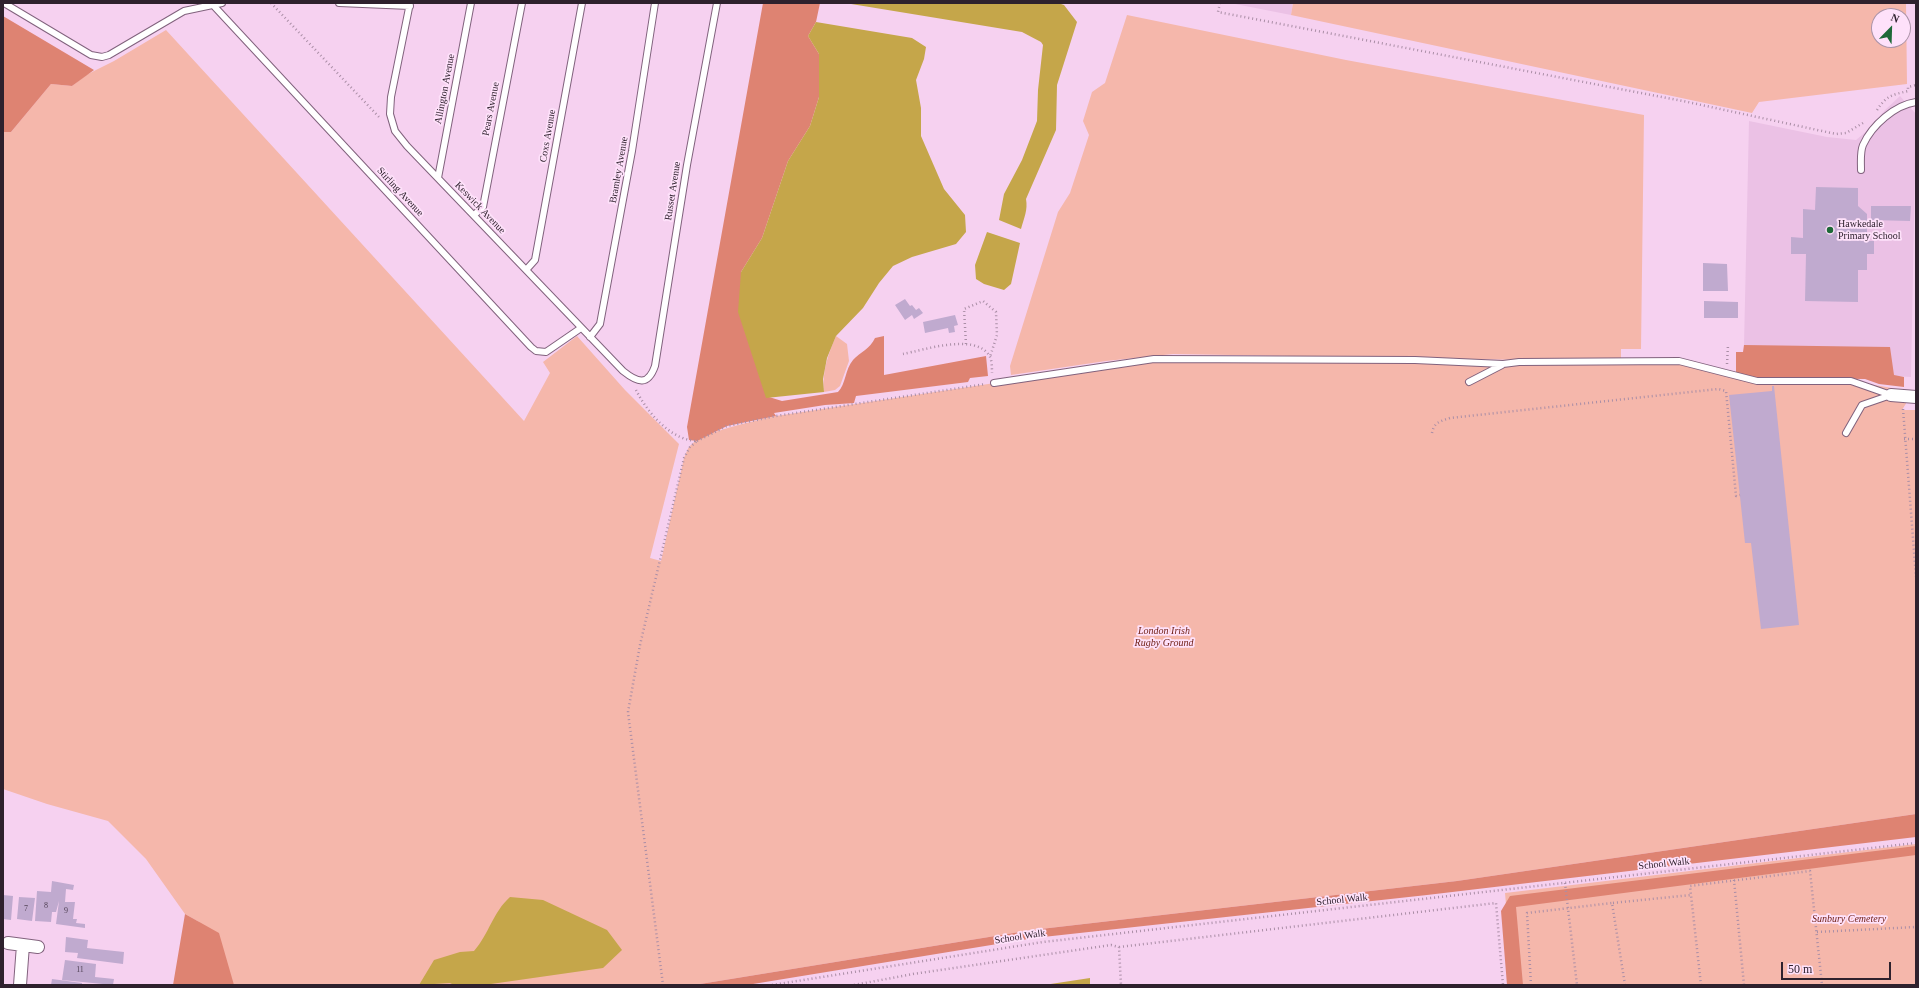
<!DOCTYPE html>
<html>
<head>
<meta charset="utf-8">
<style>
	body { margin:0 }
	#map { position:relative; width:1919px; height:988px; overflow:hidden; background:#f6d1f0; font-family:Georgia,serif }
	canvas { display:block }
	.frame { position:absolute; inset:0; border:4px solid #2e212d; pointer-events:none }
	.north { position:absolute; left:1871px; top:8px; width:40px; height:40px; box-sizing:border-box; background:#fee1fa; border:1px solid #ab94a8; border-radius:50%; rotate:23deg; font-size:11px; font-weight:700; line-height:16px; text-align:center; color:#2e212d }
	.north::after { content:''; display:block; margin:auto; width:14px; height:18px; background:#1e6938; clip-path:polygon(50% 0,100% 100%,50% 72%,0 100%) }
	.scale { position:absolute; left:1781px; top:962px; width:110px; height:18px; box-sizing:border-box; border:2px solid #2e212d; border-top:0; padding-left:5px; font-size:12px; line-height:14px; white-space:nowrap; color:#2e212d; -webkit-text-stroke:3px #fee1fa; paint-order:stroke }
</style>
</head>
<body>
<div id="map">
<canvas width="1919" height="988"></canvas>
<div class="frame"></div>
<div class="north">N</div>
<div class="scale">50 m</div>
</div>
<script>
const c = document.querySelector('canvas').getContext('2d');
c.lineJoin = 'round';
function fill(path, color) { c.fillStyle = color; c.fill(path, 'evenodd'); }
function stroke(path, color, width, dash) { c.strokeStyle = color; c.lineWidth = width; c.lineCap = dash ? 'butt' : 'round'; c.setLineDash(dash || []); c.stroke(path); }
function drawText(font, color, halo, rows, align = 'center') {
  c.font = font + ' Georgia,serif'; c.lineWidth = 3.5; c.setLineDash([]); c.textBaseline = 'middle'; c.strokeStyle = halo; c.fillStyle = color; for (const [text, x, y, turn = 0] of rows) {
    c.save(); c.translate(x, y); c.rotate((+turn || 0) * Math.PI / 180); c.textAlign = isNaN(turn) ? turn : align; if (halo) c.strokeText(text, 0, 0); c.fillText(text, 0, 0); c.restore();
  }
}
fill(new Path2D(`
	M1230 3H1293L1291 15Z
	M1900 96 1916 114 1911 377 1894 376 1744 345 1749 121 1827 137 1856 140 1868 130 1885 110Z`), '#ebc1e5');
fill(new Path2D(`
	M1293 3H1906L1907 84 1759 102 1752 113 1291 15ZM1879 16H1903V40H1879Z
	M1127 15 1346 60 1644 115 1641 349H1621V358L1586 361 1173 354 1106 361 1011 375 1010 366 1058 212 1070 193 1089 135 1083 121 1092 92 1105 83Z
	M166 30 524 421 550 373 543 362 577 336 625 390 679 444 650 558 661 561 684 458C686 454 687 449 690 446 703 431 756 421 776 416L1154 359 1503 364 1679 361 1757 381H1851L1892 388 1910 397 1902 410H1916V814L1457 881 1032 930 694 985H190L199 922 185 914 146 859 108 821 47 804 3 789V132H11L51 84 72 86 86 75 114 61Z
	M836 336 847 344 849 361 840 386 835 390 824 392C822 371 828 355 836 336Z
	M1916 844V985H1513L1505 893Z`), '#f5b7ab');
fill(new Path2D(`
	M763 3H820L816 22 808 36 819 54V97L810 126 788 161 762 238 741 272 769 397 782 401 838 392C846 384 845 369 853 360 860 352 870 349 875 338L884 336V375L986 356 988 376 970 378 968 382 856 396 854 403 825 405 774 413 776 416 727 426 697 441 689 440 687 427Z
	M3 16 94 70 72 86 51 84 11 132H3Z
	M1744 345 1890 347 1894 375 1904 377V387L1879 384 1865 379 1760 378 1736 375V352H1743Z
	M1916 814V837L1427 895 1034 938 747 985H694L1032 930 1457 881Z
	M1916 846V855L1516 907 1523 985H1507L1501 911 1510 896Z
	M185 914 219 933 234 985H173Z`), '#de8372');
fill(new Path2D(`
	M845 3H1058L1064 5 1077 22 1057 85 1056 130 1026 199C1028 210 1024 218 1021 229L999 220 1004 194 1022 160 1037 121 1038 90 1043 45 1041 42 1022 32Z
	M816 22 912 38 926 47 924 59 916 80 921 108V136L944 189 965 215 966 232 956 244 912 257 893 266 879 283 863 308 836 336 827 358 823 379 824 392 766 398 738 312 741 272 762 238 788 161 810 126 819 97V54L808 36Z
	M987 232 1020 243 1011 284 1004 290 984 284 976 279 975 265Z
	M510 897 543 900 607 930 622 950 603 968 484 985H454L450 983 419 985 434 960 460 952 474 951C489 934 493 912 510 897Z
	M1090 978V985H1044Z`), '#c5a64a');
fill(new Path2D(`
	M1816 187 1858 188V206L1867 214V241H1874V254H1867V270H1858V302L1805 301 1806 254H1791V237L1803 238V209L1815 210Z
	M1871 206H1911L1910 221 1871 220Z
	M1703 263 1727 264 1728 291H1703Z
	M905 299 910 306 912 305 916 310 919 308 923 313 914 319 912 315 905 320 895 305Z
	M1704 301 1738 302V318H1704Z
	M955 315 958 325 954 326 955 332 949 333 948 328 925 333 923 322Z
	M1772 386H1774L1799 625 1761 629 1751 543H1745L1729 395 1772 391Z
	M52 881 74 885 73 890 66 889 65 902H75L73 919H77L76 923 85 924V928L56 924 59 901 56 912H52L51 922 35 921 37 891 51 892Z
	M3 895 13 896 11 920 3 919Z
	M19 897 35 898 32 921 17 919Z
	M66 937 88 940 87 948 124 952 123 964 77 958 78 953 65 952Z
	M65 960 96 964 95 977 114 979 113 985 62 980Z
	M52 979 82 983V985H51Z`), '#c0aacf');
const lane = new Path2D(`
	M4 3 91 55 102 57 109 55 184 11 222 3
	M339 3 410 6
	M410 3 391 97 390 114 395 131 407 146 623 371C638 383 648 386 655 366L687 165 717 3
	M213 5 531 347 536 351 546 352 581 328
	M1861 170C1861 162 1860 152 1863 145 1872 125 1895 105 1916 102
	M438 178 471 3
	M474 215 483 207 522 3
	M526 270 535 260 582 3
	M590 337 600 324 632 151 655 3
	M1469 382 1502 365
	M994 383 1154 359 1415 360 1503 364 1519 362 1679 361 1757 381H1851L1891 395
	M1846 433 1862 405 1891 395`);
const street = new Path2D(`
	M1891 395 1916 397
	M8 943 38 947
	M20 985 23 945`);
stroke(lane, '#81627d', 8);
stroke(street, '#81627d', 14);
stroke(new Path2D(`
	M271 3 379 117
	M1220 3 1218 12 1683 101 1836 134 1846 133 1863 123
	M1877 110C1887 95 1892 95 1908 91V87L1916 85
	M966 344 964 309 983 301 996 312 997 335 990 357
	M903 354C924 350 974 333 989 355 992 359 992 368 992 373
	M1727 364 1728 345
	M636 390C647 412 670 440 697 441L690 447 684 458 640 645 628 712 663 985
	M1903 409 1916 577
	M1432 433C1434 422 1441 421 1450 418L1718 389 1726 391 1736 496 1740 495
	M1904 439H1916
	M697 441 727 426 776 416 986 384
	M1734 880 1744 985
	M1565 883 1577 985
	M1817 932 1916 927
	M1119 947 1496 903 1503 985
	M772 985 1043 942 1916 843
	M854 985 913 974 1111 945 1119 947 1121 985
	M1531 985 1527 913 1612 903
	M1625 985 1612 903 1691 895
	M1701 985 1690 886 1810 871 1822 985`), '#aa8ea6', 2.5, [1, 3]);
stroke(lane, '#fff', 6);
stroke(street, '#fff', 12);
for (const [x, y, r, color] of [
	[1830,230,4,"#1e6938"]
]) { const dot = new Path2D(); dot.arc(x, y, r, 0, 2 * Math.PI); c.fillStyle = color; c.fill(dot); stroke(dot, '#fee1fa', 1.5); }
drawText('8px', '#524356', null, [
	["8",46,906],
	["7",26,909],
	["9",66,911],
	["11",80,970]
]);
drawText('10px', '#2e212d', '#fee1fa', [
	["Allington Avenue",445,89,-79],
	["Pears Avenue",491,109,-79],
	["Coxs Avenue",548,136,-80],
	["Bramley Avenue",619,170,-80],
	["Russet Avenue",673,191,-81],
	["Stirling Avenue",400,192,47],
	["Keswick Avenue",480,208,46],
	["School Walk",1664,864,-6],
	["School Walk",1342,900,-6],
	["School Walk",1020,937,-9]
]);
drawText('10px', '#2e212d', '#fee1fa', [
	["Hawkedale",1838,224],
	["Primary School",1838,236]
], 'left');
drawText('italic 10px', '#6d1b10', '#fee1fa', [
	["London Irish",1164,631],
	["Rugby Ground",1164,643],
	["Sunbury Cemetery",1849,919]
]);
</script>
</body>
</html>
